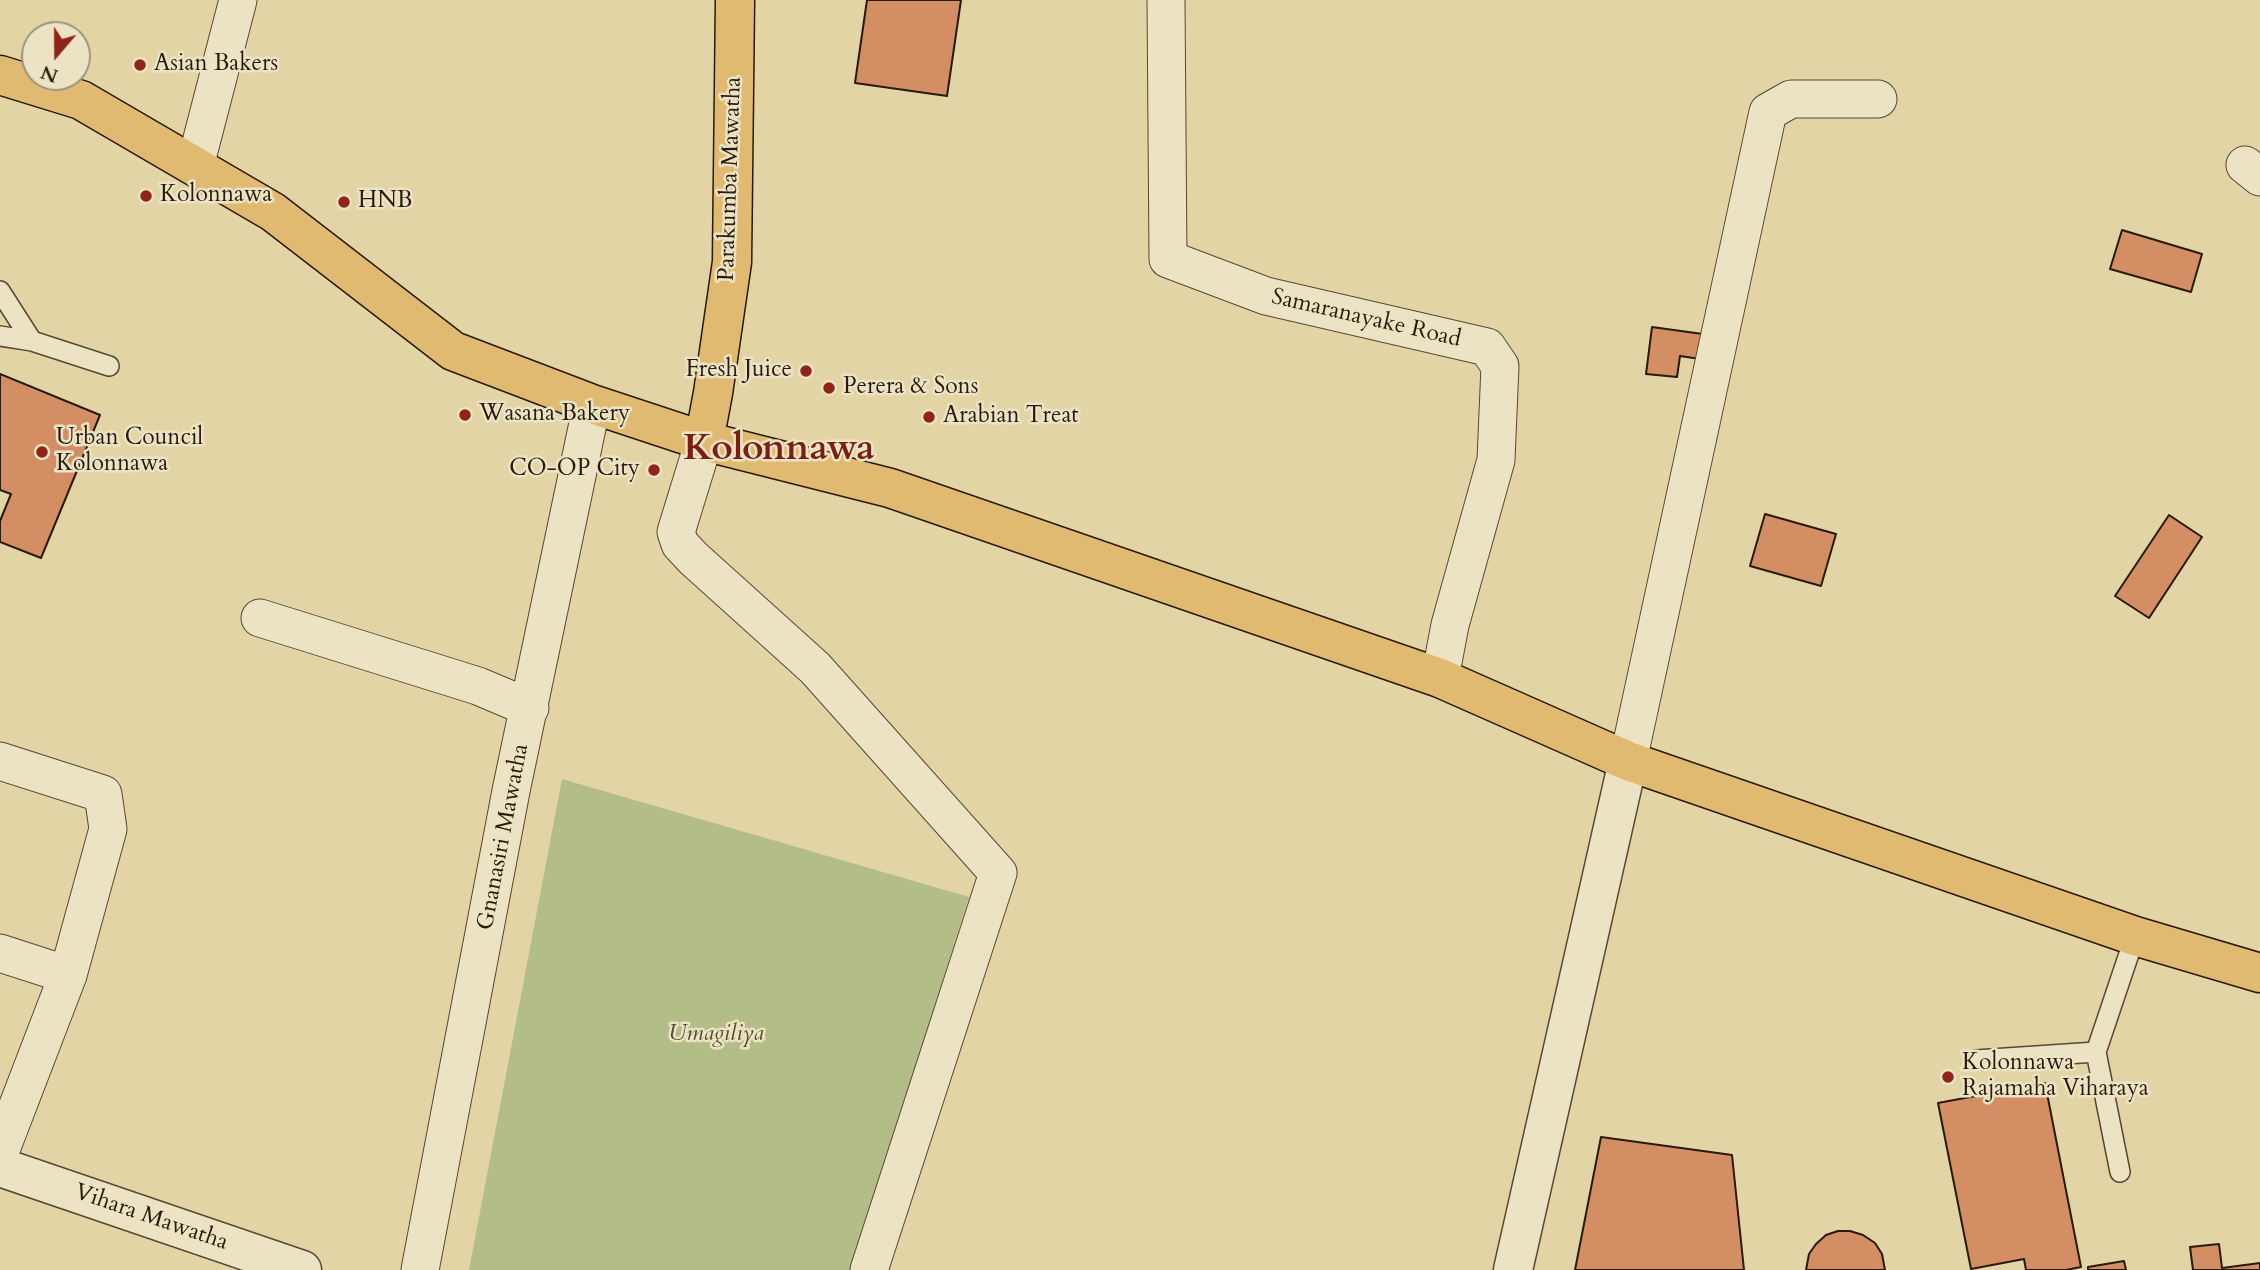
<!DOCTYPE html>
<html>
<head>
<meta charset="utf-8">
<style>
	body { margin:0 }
	#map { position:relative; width:2260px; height:1270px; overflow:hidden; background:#e2d4a5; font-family:Cardo,serif }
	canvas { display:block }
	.north { position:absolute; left:21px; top:21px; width:70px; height:70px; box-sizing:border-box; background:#ece3c4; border:2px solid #9e937a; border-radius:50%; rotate:200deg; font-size:19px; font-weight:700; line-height:28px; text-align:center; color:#281a0c }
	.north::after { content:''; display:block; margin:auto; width:24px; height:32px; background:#8f2418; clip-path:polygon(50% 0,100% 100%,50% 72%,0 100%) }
</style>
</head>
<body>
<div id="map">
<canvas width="2260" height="1270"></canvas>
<div class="north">N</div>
</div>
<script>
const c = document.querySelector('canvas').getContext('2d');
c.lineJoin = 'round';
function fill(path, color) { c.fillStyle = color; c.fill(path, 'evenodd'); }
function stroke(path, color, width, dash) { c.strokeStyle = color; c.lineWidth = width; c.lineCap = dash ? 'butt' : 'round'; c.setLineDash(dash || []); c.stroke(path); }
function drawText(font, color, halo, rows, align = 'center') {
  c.font = font + ' Cardo,serif'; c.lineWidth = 5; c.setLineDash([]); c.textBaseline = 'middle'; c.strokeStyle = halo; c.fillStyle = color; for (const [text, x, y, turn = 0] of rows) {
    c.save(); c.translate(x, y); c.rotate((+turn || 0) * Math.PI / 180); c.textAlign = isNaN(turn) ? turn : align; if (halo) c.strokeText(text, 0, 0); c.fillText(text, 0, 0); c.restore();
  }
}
fill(new Path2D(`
	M562 779 969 897 851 1270H469Z`), '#b2bd87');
const building = new Path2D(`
	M867 0H961L947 96 855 83Z
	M2122 230 2202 254 2191 292 2110 269Z
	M1652 327 1710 335 1707 360 1680 356 1677 377 1646 374Z
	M0 374 100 415 41 558 0 542V521L11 494 0 490Z
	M1765 514 1836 534 1821 586 1750 566Z
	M2169 515 2202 537 2149 618 2115 596Z
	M2045 1083 2081 1267 2066 1270H2026L2024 1259 1971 1269 1938 1103Z
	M1601 1137 1732 1155 1744 1270H1575Z
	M1838 1231H1850L1863 1235 1875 1243 1882 1254 1885 1270H1806L1809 1254 1816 1244 1826 1235Z
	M2219 1244 2222 1268 2260 1263V1270H2193L2190 1247Z
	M2124 1261 2126 1270H2088V1267Z`);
fill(building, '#d38f63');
stroke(building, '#281a0c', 2);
const service = new Path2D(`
	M0 291 32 341 109 366
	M0 336 32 341
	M1976 1060 2096 1052
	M2120 1172 2096 1052 2135 936`);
const minor = new Path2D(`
	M1166 0 1168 259 1266 296 1487 347 1500 366 1496 460 1450 625 1440 678
	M2245 165 2260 177
	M195 166 238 0
	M704 441 676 532 680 544 693 558 815 668 998 873 869 1270
	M260 618 478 686 530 708
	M0 761 103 794 108 829 68 975 0 1152
	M1628 761 1768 112 1791 99H1878
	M0 953 68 975
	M420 1270 511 791 592 404`);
const tertiary = new Path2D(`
	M0 1167 302 1270
	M1513 1270 1628 761`);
const primary = new Path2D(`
	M0 75 81 100 273 212 453 351 592 404 704 441 890 488 1440 678 1628 761 2135 936 2260 973
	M704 441 713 393 732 262 735 0`);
stroke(service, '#564832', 22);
stroke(minor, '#564832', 39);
stroke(tertiary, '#564832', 41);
stroke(primary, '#281a0c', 41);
stroke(service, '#ece3c4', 19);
stroke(minor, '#ece3c4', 37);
stroke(tertiary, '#ece3c4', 38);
stroke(primary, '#e1ba72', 38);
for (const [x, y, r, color] of [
	[140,65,7,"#8f2418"],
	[146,196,7,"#8f2418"],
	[344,202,7,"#8f2418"],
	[806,371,7,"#8f2418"],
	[829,388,7,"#8f2418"],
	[465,415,7,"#8f2418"],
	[929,417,7,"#8f2418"],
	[42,452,7,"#8f2418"],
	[654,470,7,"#8f2418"],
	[1948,1077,7,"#8f2418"]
]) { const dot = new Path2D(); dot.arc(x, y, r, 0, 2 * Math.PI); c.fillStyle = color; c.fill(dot); stroke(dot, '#ece3c4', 2.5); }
drawText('23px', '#281a0c', '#ece3c4', [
	["Asian Bakers",154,65],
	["Kolonnawa",160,196],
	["HNB",358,202],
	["Fresh Juice",792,371,"right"],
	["Perera & Sons",843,388],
	["Wasana Bakery",479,415],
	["Arabian Treat",943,417],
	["Urban Council",56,439],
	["Kolonnawa",56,465],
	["CO-OP City",640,470,"right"],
	["Kolonnawa",1962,1064],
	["Rajamaha Viharaya",1962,1090]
], 'left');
drawText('23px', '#281a0c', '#ece3c4', [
	["Parakumba Mawatha",731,179,-88],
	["Samaranayake Road",1366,319,13],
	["Gnanasiri Mawatha",504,837,-79],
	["Vihara Mawatha",151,1218,19]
]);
drawText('italic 23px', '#514b31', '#ece3c4', [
	["Umagiliya",716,1035]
]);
drawText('bold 37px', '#7a1f14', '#ece3c4', [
	["Kolonnawa",779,450]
]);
</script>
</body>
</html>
